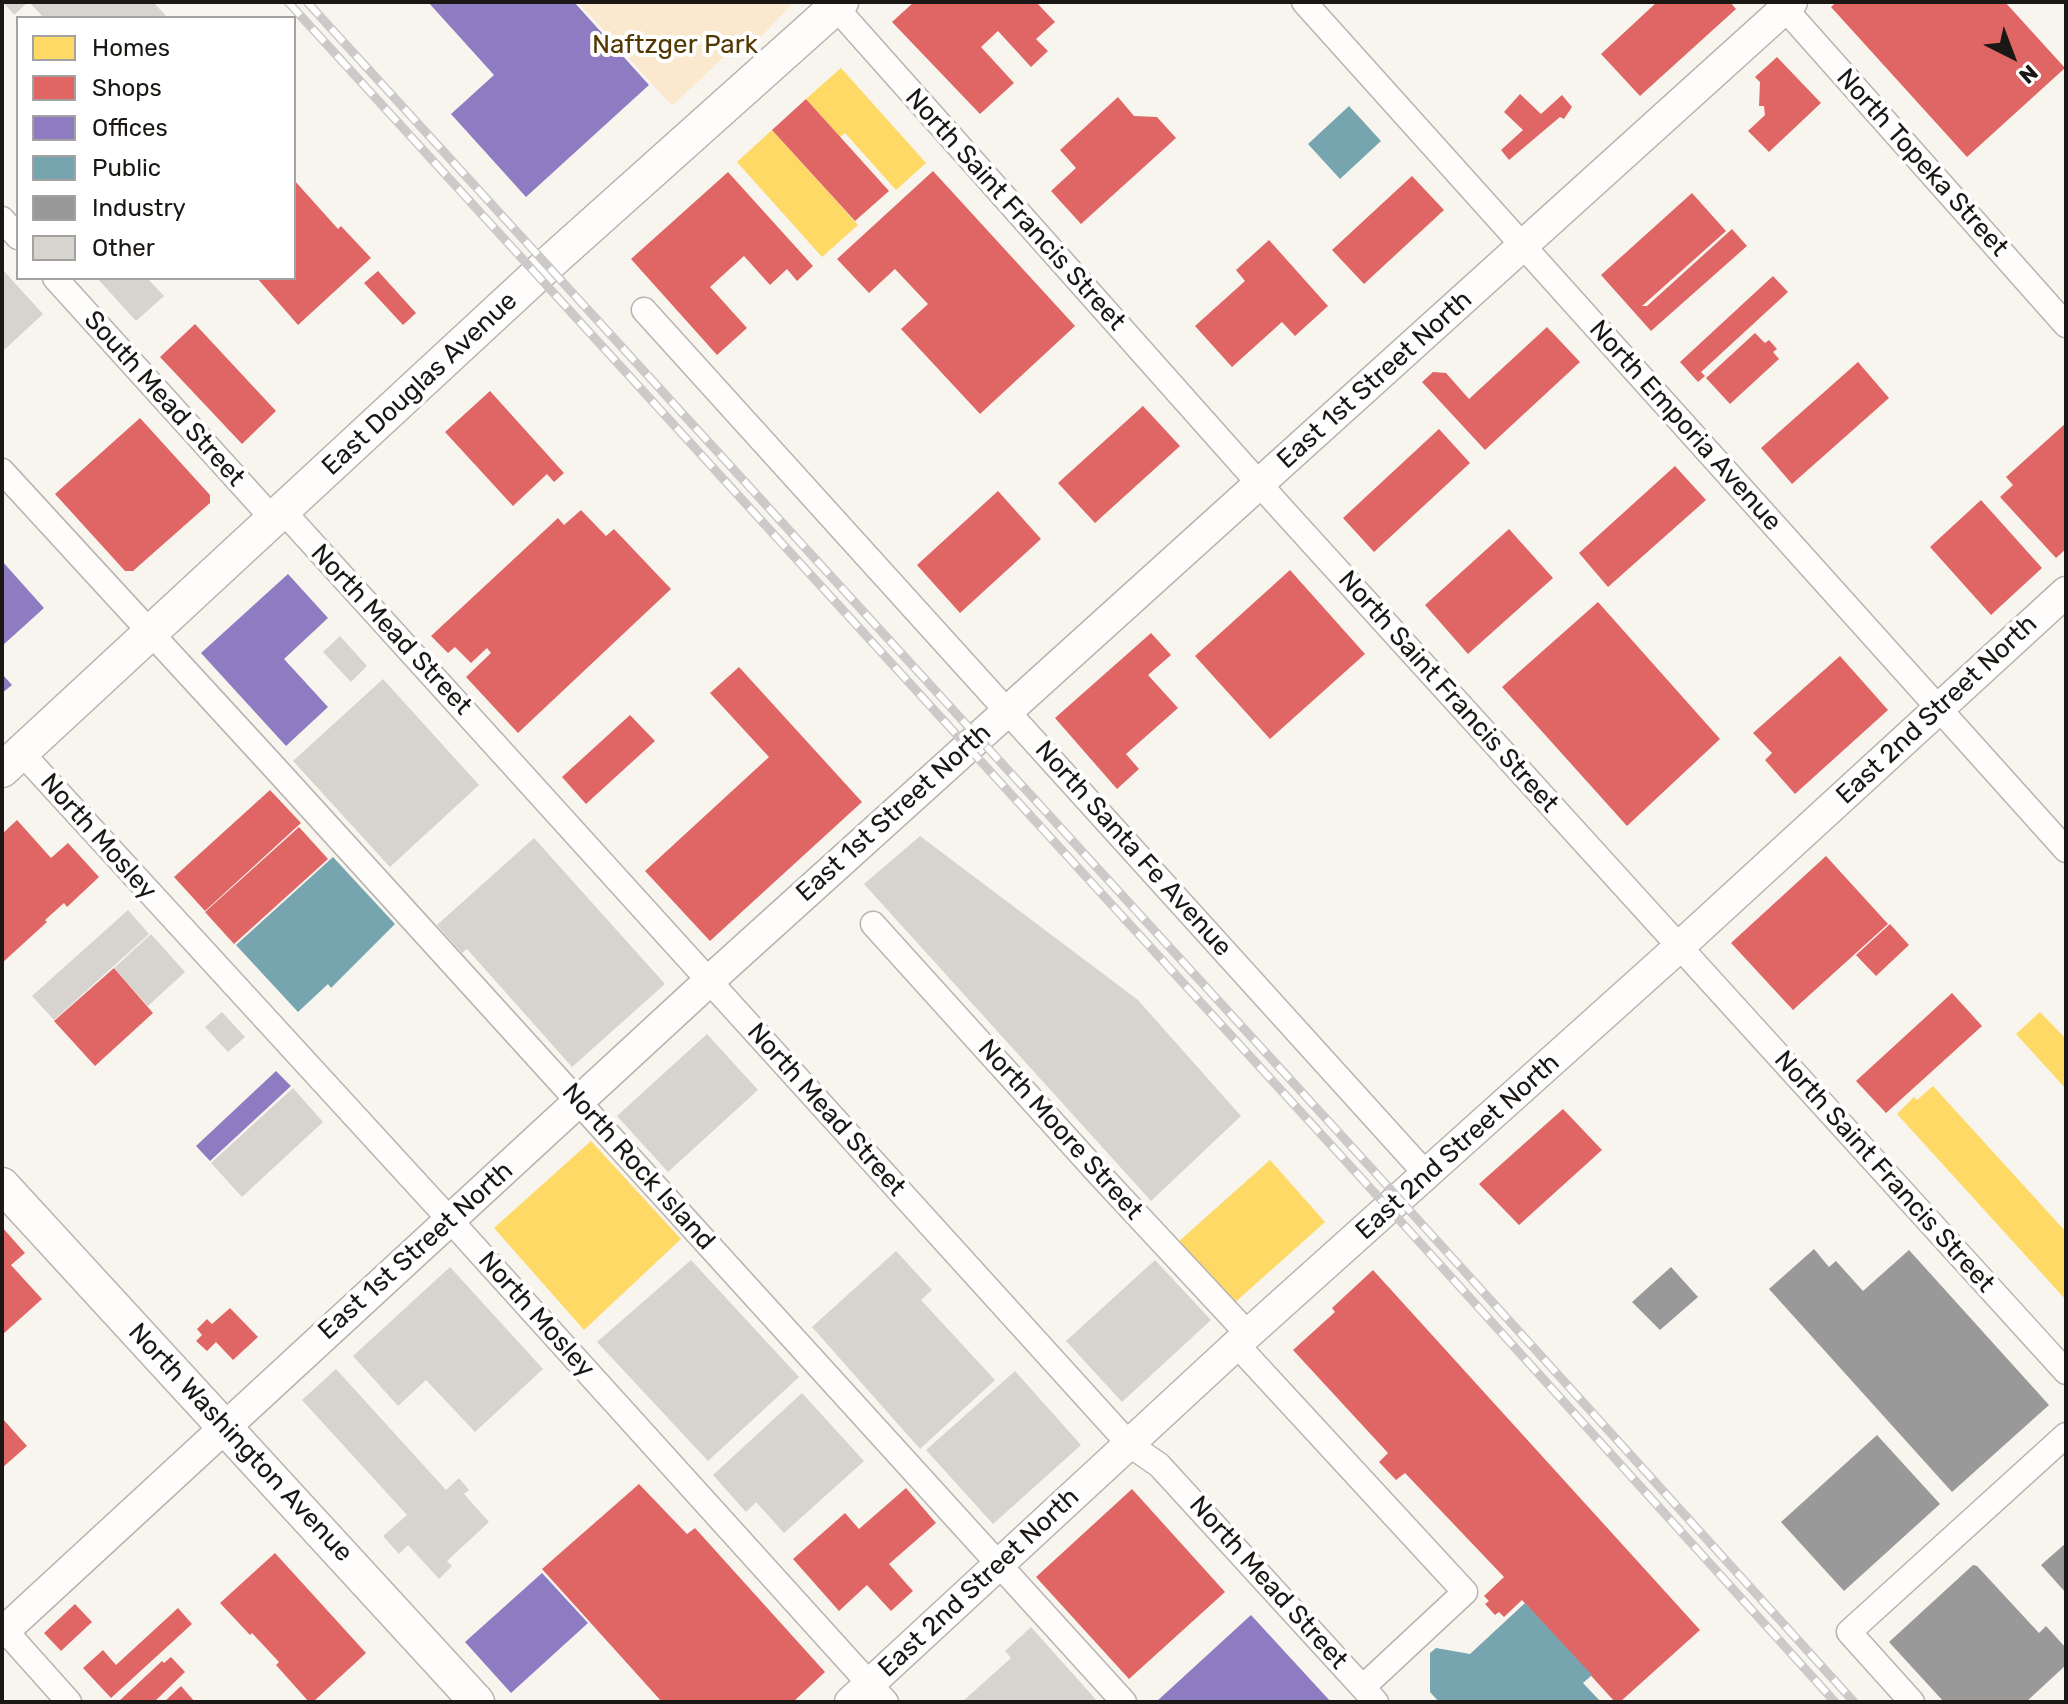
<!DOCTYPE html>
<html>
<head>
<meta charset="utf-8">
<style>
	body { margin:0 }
	#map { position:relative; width:2068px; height:1704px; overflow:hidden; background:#f8f4ee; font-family:Rubik,sans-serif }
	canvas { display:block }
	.frame { position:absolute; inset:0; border:4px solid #1a1714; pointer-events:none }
	.legend { position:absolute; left:16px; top:16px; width:280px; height:264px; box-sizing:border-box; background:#fff; border:2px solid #a3a2a1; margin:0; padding:10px 14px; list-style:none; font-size:24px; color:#1a1714 }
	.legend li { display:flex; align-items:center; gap:16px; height:40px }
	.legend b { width:40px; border:2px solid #a3a2a1 }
	.north { position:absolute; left:1972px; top:16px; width:80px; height:80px; -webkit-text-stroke:6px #fff; paint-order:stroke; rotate:138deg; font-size:22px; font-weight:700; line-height:32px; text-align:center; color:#1a1714 }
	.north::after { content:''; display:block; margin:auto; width:28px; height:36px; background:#1a1714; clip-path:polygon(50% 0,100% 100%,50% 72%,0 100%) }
</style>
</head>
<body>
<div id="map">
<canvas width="2068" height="1704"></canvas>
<div class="frame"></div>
<ul class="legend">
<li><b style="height:22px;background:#ffd966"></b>Homes</li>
<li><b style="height:22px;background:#e06666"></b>Shops</li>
<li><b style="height:22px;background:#8e7cc3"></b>Offices</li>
<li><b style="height:22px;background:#76a5af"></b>Public</li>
<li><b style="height:22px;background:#999"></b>Industry</li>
<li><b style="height:22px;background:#d7d4d0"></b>Other</li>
</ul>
<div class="north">N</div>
</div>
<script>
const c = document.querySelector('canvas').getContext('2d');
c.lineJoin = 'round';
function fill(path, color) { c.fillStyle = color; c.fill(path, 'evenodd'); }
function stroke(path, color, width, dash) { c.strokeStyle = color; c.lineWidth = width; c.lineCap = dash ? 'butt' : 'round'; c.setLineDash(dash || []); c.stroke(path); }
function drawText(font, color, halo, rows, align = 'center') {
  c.font = font + ' Rubik,sans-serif'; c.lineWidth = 8; c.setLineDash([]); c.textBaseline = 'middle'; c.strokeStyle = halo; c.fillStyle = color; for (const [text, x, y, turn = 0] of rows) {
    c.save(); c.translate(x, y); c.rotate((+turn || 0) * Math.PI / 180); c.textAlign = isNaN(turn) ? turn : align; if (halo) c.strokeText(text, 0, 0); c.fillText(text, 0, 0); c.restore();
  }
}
fill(new Path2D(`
	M578 2H794L757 41 742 40 672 106Z`), '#fae9cf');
fill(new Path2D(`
	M841 68 926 163 896 190 845 133 840 137 806 99Z
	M772 130 858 225 822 257 737 162Z
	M2040 1012 2066 1039V1089L2016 1034Z
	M1933 1086 2066 1232V1300L1897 1114 1914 1097 1917 1100Z
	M591 1141 681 1239 584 1330 494 1228Z
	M1270 1160 1325 1222 1232 1305 1177 1243Z`), '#ffd966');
fill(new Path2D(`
	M914 2H1036L1055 22 1036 39 1048 51 1031 67 998 31 981 47 1014 83 980 114 892 22Z
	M1657 2H1730L1736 9 1640 96 1601 54Z
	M1836 2H2005L2065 68 1967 157 1831 7Z
	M1777 57 1821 103 1769 152 1748 131 1765 115 1764 106H1759L1760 82 1755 77Z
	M1520 94 1541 114 1562 95 1572 107 1564 119 1560 117 1509 160 1501 150 1523 130 1504 112Z
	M1118 97 1134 116 1157 117 1176 138 1081 224 1051 191 1076 168 1060 150Z
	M806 99 889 191 855 221 772 130Z
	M933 171 1075 326 980 414 901 329 928 304 895 269 869 293 837 259Z
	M728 172 813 266 797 281 787 269 770 285 744 256 710 287 747 328 717 355 631 259Z
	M1412 176 1444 210 1364 284 1332 250Z
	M294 180 338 229 341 226 371 258 298 325 257 278H294Z
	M1692 193 1726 231 1642 306H1647L1732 229 1747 246 1651 331 1601 275Z
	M1269 240 1328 306 1295 336 1282 322 1232 367 1195 326 1245 281 1236 270Z
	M378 271 416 313 403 325 364 283Z
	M1773 276 1788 292 1701 372 1705 376 1698 382 1680 362Z
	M195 324 276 411 242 444 160 357Z
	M1547 327 1580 362 1485 450 1422 382 1433 372 1446 373 1469 399Z
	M1755 333 1765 343 1769 340 1777 349 1773 352 1779 359 1730 404 1706 378Z
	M1858 362 1889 398 1792 484 1761 448Z
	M490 391 564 473 554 482 547 474 513 506 445 432Z
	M1143 406 1180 446 1095 523 1058 483Z
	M140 418 210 495V503L133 571H125L55 494Z
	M2066 423V549L2056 558 2000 497 2013 485 2006 477Z
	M1439 429 1470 463 1374 552 1343 518Z
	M1675 466 1706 500 1608 587 1579 553Z
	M998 491 1041 539 960 613 917 565Z
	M1981 500 2042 568 1991 615 1930 547Z
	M581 510 606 536 614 529 671 589 518 733 466 677 491 653 487 648 471 663 455 647 448 653 431 636 558 518 564 525Z
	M1509 529 1553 578 1468 654 1425 605Z
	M1290 570 1365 654 1270 739 1195 656Z
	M1598 602 1720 739 1627 826 1502 687Z
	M1151 633 1171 655 1148 675 1178 708 1126 754 1139 769 1117 789 1055 718Z
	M1840 656 1888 710 1795 794 1765 760 1772 753 1753 733Z
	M739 667 862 802 710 941 645 871 769 757 710 693Z
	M630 715 655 741 586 804 562 777Z
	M270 790 301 823 205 911 174 877Z
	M17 820 51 858 68 843 99 877 67 907 64 903 45 920 47 922 2 963V834Z
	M299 827 328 859 234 944 205 912Z
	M1826 856 1888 924 1793 1010 1731 943Z
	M1890 924 1909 945 1876 976 1856 955Z
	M114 968 153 1013 95 1066 54 1021Z
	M1952 993 1982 1026 1886 1113 1856 1081Z
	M1563 1109 1602 1150 1519 1225 1479 1184Z
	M2 1227 25 1253 11 1265 42 1299 2 1335Z
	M1373 1270 1700 1630 1620 1702H1615L1522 1600 1504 1617 1499 1612 1495 1615 1485 1604 1489 1601 1484 1596 1504 1577 1405 1473 1396 1480 1379 1462 1388 1453 1293 1350 1335 1312 1332 1308Z
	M230 1308 258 1337 233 1360 216 1342 207 1351 196 1341 202 1335 197 1329 207 1319 212 1324Z
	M2 1418 27 1446 2 1468Z
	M639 1484 687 1534 695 1528 825 1672 793 1702H662L542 1569Z
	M906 1488 936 1523 889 1564 913 1591 891 1611 867 1585 839 1611 793 1559 845 1513 859 1529Z
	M1132 1489 1225 1592 1129 1679 1036 1577Z
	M275 1553 366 1653 313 1702H309L276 1665 279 1662 252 1633 250 1635 220 1603Z
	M75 1604 92 1622 61 1651 44 1633Z
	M178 1608 192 1624 111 1698 83 1668 103 1650 116 1665Z
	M171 1657 185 1672 154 1702H118L162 1661 164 1663Z
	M181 1686 195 1702H164Z`), '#e06666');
fill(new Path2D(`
	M428 2H574L649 85 526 197 451 114 494 75Z
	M2 561 44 608 2 646Z
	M288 574 328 618 284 659 328 707 286 746 201 653Z
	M2 674 12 685 2 693Z
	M276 1071 291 1086 210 1161 196 1146Z
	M542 1573 588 1623 511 1693 465 1642Z
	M1251 1615 1331 1702H1156Z`), '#8e7cc3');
fill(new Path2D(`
	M1349 106 1381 141 1340 179 1308 144Z
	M333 857 395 924 331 988 328 984 298 1012 236 945Z
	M1525 1603 1592 1675 1583 1683 1601 1702H1439L1430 1692V1653L1436 1648 1470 1654Z`), '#76a5af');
fill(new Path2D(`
	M1814 1249 1829 1267 1836 1261 1863 1291 1909 1250 2049 1405 1952 1492 1769 1289Z
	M1671 1267 1698 1297 1660 1330 1632 1302Z
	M1877 1435 1940 1504 1844 1591 1781 1522Z
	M2066 1543V1593L2041 1565Z
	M1973 1565 1977 1566 2039 1633 2046 1626 2066 1648V1665L2026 1702H1944L1889 1642Z`), '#999');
fill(new Path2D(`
	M3 2H28L14 15Z
	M29 2H153L168 18H44Z
	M2 269 43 314 2 352Z
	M97 278H147L164 296 136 321Z
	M340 636 367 666 351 682 323 652Z
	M383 679 479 785 390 867 293 761Z
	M920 836 1138 1000 1241 1116 1151 1201 864 884Z
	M534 838 665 984 572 1067 467 949 462 953 437 925Z
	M128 910 149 934 54 1020 32 996Z
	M151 934 185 972 148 1006 114 968Z
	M222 1012 245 1037 228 1052 205 1027Z
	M707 1034 758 1090 668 1172 617 1116Z
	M293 1088 323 1122 242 1197 211 1163Z
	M896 1251 932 1290 921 1300 995 1380 920 1449 812 1327Z
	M691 1260 799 1377 708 1461 597 1342Z
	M1155 1260 1211 1320 1122 1402 1066 1341Z
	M450 1267 543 1369 475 1432 426 1380 398 1406 353 1356Z
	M336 1369 446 1490 459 1478 469 1490 464 1494 489 1522 447 1561 452 1566 439 1579 408 1545 399 1554 383 1536 407 1515 302 1400Z
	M1015 1371 1081 1445 993 1524 926 1450Z
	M802 1393 864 1461 784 1533 756 1502 746 1512 713 1475Z
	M1031 1627 1098 1702H962L1011 1658 1005 1651Z`), '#d7d4d0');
const minor = new Path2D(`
	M831 2 1280 507 2066 1372
	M1304 2 2066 850
	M1779 2 2066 325
	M2 219 18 237
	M55 278 274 520
	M644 310 1427 1175
	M2 471 275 768 1124 1702
	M283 511 1130 1445 1159 1465 1376 1702
	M21 752 450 1220 886 1702
	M873 924 1099 1174 1248 1334
	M1237 1345 1465 1592 1363 1687
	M2 1627 69 1702
	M1912 1702 1849 1632 2066 1435`);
const tertiary = new Path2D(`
	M2 1633 709 981 1792 2
	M850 1702 1248 1334 1679 947 2066 592`);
const secondary = new Path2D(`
	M2 770 555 258 841 2
	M2 1185 477 1702`);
stroke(minor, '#b7b4af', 27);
stroke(tertiary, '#b7b4af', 33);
stroke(secondary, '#b7b4af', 37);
stroke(minor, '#fefdfc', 24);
stroke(tertiary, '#fefdfc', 30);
stroke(secondary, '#fefdfc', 34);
const rail = new Path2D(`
	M288 2 1414 1236 1835 1702
	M307 2 1372 1169 1854 1702`);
stroke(rail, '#cbcac8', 9);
stroke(rail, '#fff', 6, [18]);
drawText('26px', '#523701', '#fff', [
	["Naftzger Park",675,45]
]);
drawText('26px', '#1a1714', '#fff', [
	["North Topeka Street",1922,163,48],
	["North Saint Francis Street",1015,210,48],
	["East 1st Street North",1375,380,-42],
	["East Douglas Avenue",420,384,-43],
	["South Mead Street",164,399,48],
	["North Emporia Avenue",1685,426,48],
	["North Mead Street",391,630,47],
	["North Saint Francis Street",1448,692,48],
	["East 2nd Street North",1937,710,-43],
	["East 1st Street North",894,813,-42],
	["North Mosley",98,837,48],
	["North Santa Fe Avenue",1133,849,48],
	["North Mead Street",826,1110,48],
	["North Moore Street",1060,1130,48],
	["East 2nd Street North",1458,1147,-42],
	["North Rock Island",638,1167,48],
	["North Saint Francis Street",1884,1172,48],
	["East 1st Street North",416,1251,-42],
	["North Mosley",536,1315,48],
	["North Washington Avenue",240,1443,47],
	["East 2nd Street North",979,1583,-43],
	["North Mead Street",1268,1583,48]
]);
</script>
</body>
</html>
